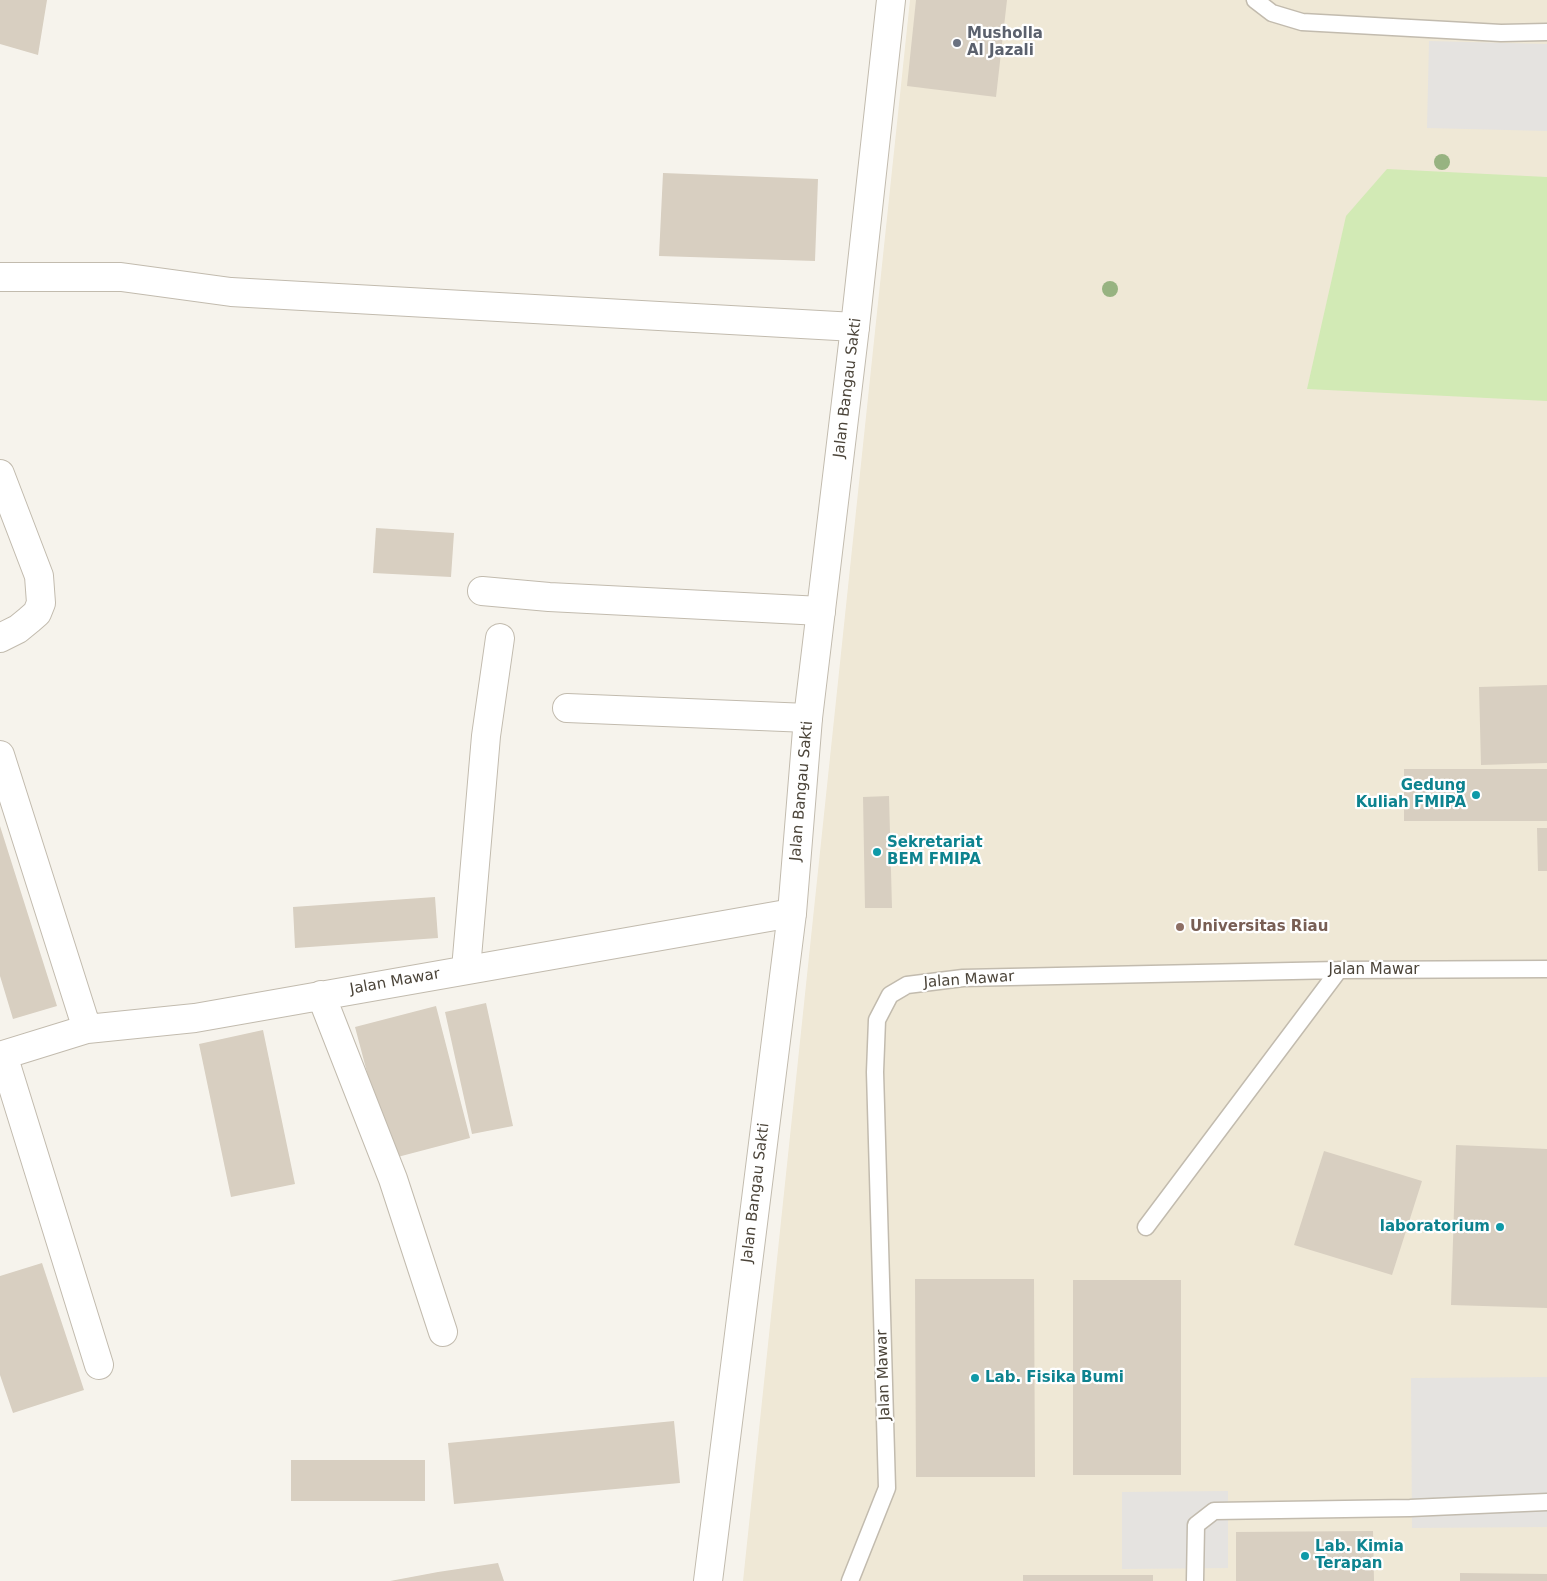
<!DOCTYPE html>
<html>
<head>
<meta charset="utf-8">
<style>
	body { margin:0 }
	canvas { display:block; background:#f6f3ec }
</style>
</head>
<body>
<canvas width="1547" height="1581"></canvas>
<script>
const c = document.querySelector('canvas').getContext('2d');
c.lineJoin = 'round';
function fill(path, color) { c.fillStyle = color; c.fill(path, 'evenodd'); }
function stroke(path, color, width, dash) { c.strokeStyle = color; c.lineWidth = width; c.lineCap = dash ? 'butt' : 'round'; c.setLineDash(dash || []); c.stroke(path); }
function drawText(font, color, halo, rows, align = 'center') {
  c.font = font + ' "DejaVu Sans",sans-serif'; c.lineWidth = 4.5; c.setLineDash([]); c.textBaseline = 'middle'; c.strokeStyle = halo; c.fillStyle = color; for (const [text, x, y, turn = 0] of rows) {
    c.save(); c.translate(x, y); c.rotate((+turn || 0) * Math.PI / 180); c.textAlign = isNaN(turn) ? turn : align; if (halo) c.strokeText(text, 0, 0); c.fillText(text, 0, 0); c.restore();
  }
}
fill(new Path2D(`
	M910 0H1547V1581H743Z`), '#efe8d6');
fill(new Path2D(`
	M1387 169 1547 177V401L1307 389 1346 216Z`), '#d2eab5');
fill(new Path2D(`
	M1429 41 1547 44V131L1427 128Z
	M1547 1377V1527L1412 1528 1411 1378Z
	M1228 1491V1568L1122 1569V1492Z`), '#e5e3e0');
fill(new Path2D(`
	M0 0H47L38 55 0 44Z
	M916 0H1007L996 97 907 86Z
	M663 173 818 179 815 261 659 256Z
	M376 528 454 533 451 577 373 573Z
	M1547 685V763L1481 765 1479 687Z
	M1404 769H1547V821H1404Z
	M889 796 892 908H865L863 797Z
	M0 826 57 1006 13 1019 0 976Z
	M1537 828H1547V871H1538Z
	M435 897 438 938 295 948 293 907Z
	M486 1003 513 1126 472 1134 445 1012Z
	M436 1006 470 1138 390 1159 355 1027Z
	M263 1030 295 1184 231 1197 199 1044Z
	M1456 1145 1547 1149V1308L1451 1305Z
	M1324 1151 1422 1181 1392 1275 1294 1245Z
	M42 1263 84 1390 13 1413 0 1375V1276Z
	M915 1279H1034L1035 1477H916Z
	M1073 1280H1181V1475H1073Z
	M674 1421 680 1483 454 1504 448 1443Z
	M291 1460H425V1501H291Z
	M1373 1531 1374 1581H1236V1532Z
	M498 1563 504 1581H390L438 1572Z
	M1460 1573 1547 1574V1581H1460Z
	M1023 1575H1153V1581H1023Z`), '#d8cfc1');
const service = new Path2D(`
	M1255 0 1272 13 1302 22 1501 33 1547 32
	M1146 1227 1339 970
	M850 1581 887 1488 875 1072 877 1020 890 995 907 985 963 978 1339 970 1547 969
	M1195 1581 1196 1525 1214 1511 1410 1508 1547 1502`);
const minor = new Path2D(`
	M0 277H121L231 292 855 327
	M0 474 39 576 41 603 37 613 29 620 18 629 0 638
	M482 591 549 597 821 611
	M567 708 808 718
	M0 755 87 1029
	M466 969 486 736 500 638
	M321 995 393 1179 443 1332
	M3 1055 99 1365
	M0 1056 87 1029 195 1018 792 913`);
const tertiary = new Path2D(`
	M708 1581 792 913 808 718 855 327 891 0`);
stroke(service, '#c2bbae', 19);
stroke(minor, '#c2bbae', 30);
stroke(tertiary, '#c2bbae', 30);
stroke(service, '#fff', 16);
stroke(minor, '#fff', 28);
stroke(tertiary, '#fff', 28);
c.fillStyle = '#97b381';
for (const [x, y] of [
	[1442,162],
	[1110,289]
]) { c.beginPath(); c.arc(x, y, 8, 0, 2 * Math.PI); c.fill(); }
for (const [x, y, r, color] of [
	[957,43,5,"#6b7280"],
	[1476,795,5,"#0f9aa8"],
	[877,852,5,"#0f9aa8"],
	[1180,927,5,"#8d6e63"],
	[1500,1227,5,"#0f9aa8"],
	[975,1378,5,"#0f9aa8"],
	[1305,1556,5,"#0f9aa8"]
]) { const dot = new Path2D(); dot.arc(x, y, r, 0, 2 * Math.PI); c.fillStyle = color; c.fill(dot); stroke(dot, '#fff', 2); }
drawText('bold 15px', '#5b616d', '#fff', [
	["Musholla",967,34],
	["Al Jazali",967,51]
], 'left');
drawText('15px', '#4b4439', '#fff', [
	["Jalan Bangau Sakti",848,388,-83],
	["Jalan Bangau Sakti",802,791,-85],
	["Jalan Mawar",1374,970],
	["Jalan Mawar",969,980,-4],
	["Jalan Mawar",395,982,-10],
	["Jalan Bangau Sakti",756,1193,-83],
	["Jalan Mawar",884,1375,-92]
]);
drawText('bold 15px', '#0d838f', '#fff', [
	["Gedung",1466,786,"right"],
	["Kuliah FMIPA",1466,803,"right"],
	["Sekretariat",887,843],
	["BEM FMIPA",887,860],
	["laboratorium",1490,1227,"right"],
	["Lab. Fisika Bumi",985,1378],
	["Lab. Kimia",1315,1547],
	["Terapan",1315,1564]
], 'left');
drawText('bold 15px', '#785e54', '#fff', [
	["Universitas Riau",1190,927]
], 'left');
</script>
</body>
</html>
